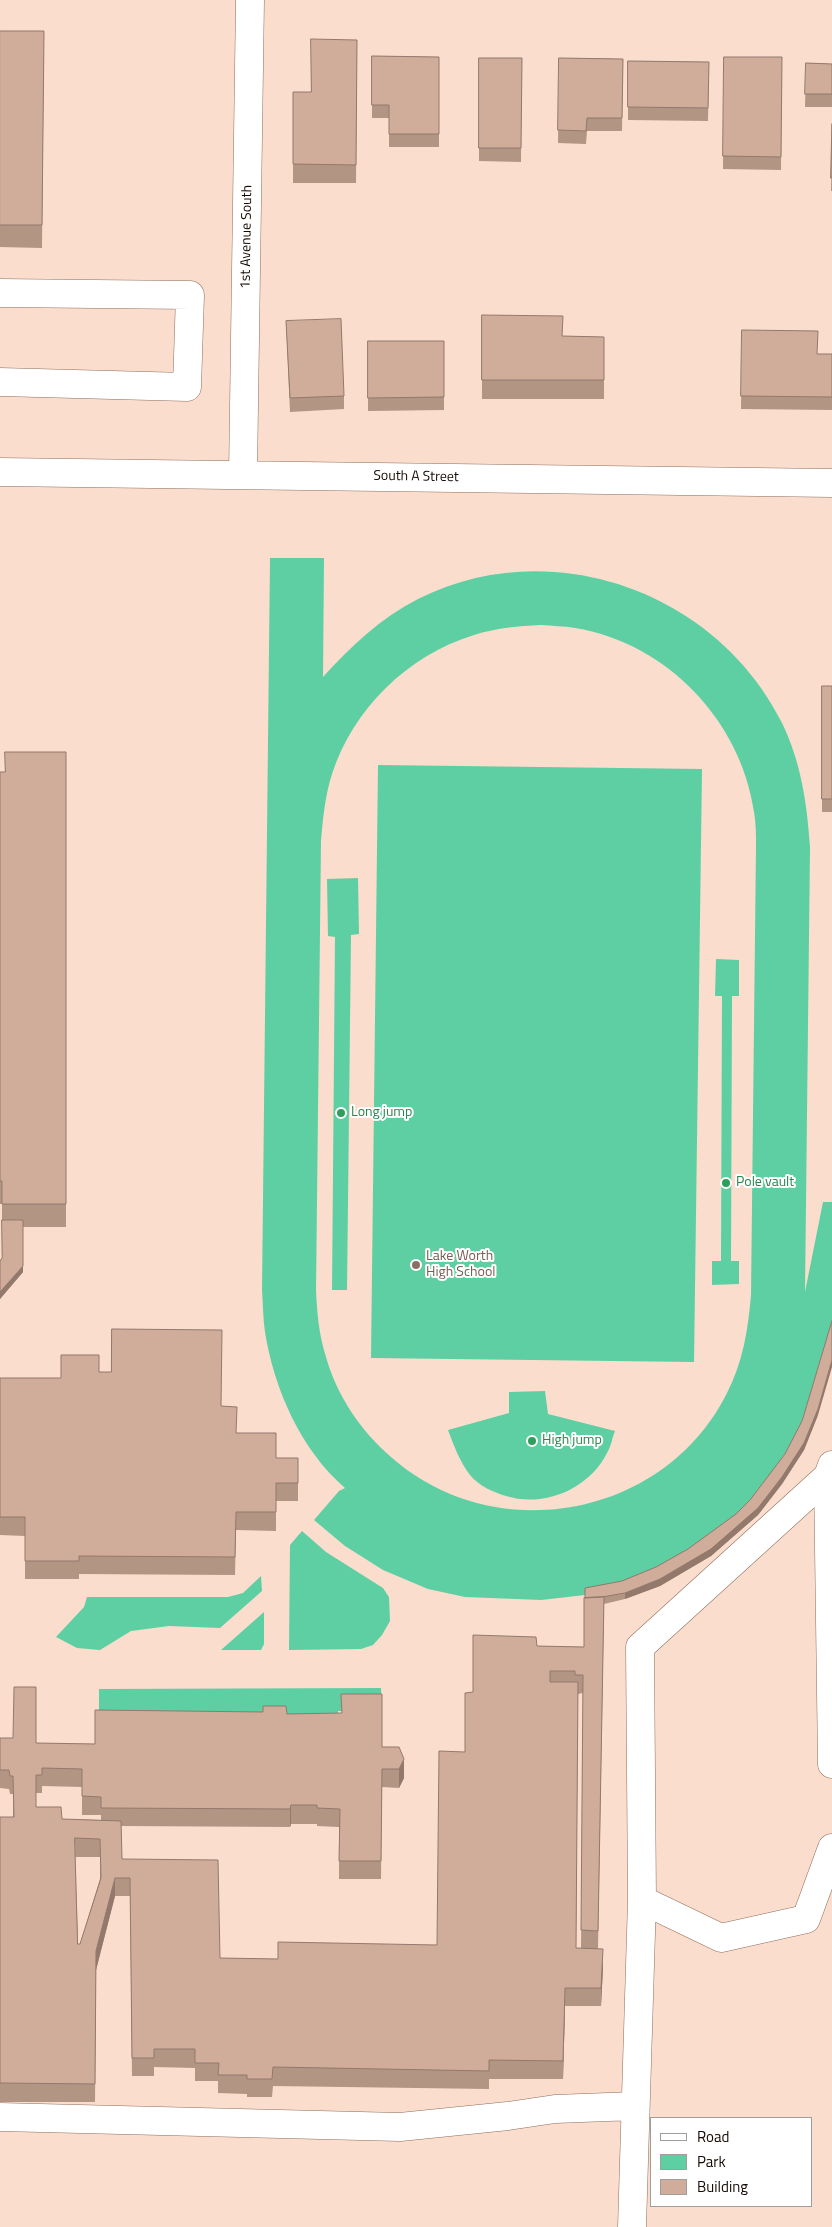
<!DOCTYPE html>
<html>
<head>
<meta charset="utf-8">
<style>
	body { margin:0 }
	#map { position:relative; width:832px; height:2227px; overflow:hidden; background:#faddcd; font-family:"Titillium Web",sans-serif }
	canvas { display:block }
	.legend { position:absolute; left:650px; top:2117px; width:162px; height:90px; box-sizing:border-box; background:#fff; border:1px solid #a19d9b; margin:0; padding:6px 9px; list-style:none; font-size:15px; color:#150a04 }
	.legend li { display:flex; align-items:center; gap:10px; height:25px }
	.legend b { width:25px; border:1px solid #a19d9b }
</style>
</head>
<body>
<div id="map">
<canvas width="832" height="2227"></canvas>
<ul class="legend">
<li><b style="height:6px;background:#fff"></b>Road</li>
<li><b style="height:14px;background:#5dcfa2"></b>Park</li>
<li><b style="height:14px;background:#d0ad9a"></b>Building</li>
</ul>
</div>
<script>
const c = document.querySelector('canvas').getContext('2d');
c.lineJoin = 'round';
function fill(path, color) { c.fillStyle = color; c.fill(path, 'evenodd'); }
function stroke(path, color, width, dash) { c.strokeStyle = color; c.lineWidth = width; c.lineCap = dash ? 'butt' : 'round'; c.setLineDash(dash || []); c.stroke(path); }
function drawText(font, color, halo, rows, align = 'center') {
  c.font = font + ' "Titillium Web",sans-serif'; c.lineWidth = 4; c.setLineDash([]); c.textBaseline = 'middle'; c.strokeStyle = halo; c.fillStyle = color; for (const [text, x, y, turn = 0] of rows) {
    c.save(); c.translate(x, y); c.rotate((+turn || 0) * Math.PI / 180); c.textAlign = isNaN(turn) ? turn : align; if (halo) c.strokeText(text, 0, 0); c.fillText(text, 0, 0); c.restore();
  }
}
fill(new Path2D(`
	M270 558H324L323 677C351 646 381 618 418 599 550 532 717 591 782 723 801 762 807 803 810 847L805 1292 823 1202H832V1328L802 1428 750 1506 671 1566 585 1595 541 1600 465 1597 428 1589 383 1570 345 1546 314 1520 339 1491 345 1488C301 1450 274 1389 265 1332 263 1319 263 1304 262 1290ZM541 625C552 626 564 626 575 628 667 643 741 721 754 812 756 823 756 835 756 846L751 1295C748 1330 743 1362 727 1393 665 1518 495 1549 391 1457 361 1431 337 1396 326 1357 319 1335 317 1313 316 1290L321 841C323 818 325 796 332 774 353 709 408 655 474 635 496 628 518 626 541 625Z
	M378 765 702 769 694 1362 371 1358Z
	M358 878 359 934 351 935 347 1290H332L335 937 328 936 327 879Z
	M716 959 739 960V996H732L731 1261H739V1284L712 1285V1261H721L722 996H715Z
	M545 1391 548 1414 615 1431C612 1438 611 1447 607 1453 589 1489 544 1508 506 1496 493 1492 479 1486 470 1475 460 1462 454 1446 448 1430L509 1413V1392Z
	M302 1531 326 1552 383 1588 389 1597 390 1621 382 1635 373 1645 361 1649 289 1650 290 1545Z
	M261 1576 262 1591 220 1628 169 1626 131 1631 100 1650 77 1648 56 1637 84 1607 87 1597H228L243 1593Z
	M264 1612V1644L261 1650H221Z
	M381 1688 382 1712 338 1711V1719H99V1689Z`), '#5dcfa2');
const minor = new Path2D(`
	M0 293 190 295 187 387 0 382
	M0 472 832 483
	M243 474 250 0
	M832 1465 828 1476 832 1764
	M828 1476 640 1647 642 1900 721 1938 806 1919 832 1848
	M0 2117 400 2127 508 2116 555 2109 635 2106
	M632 2227 642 1900`);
stroke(minor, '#8e6e5c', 29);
stroke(minor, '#fff', 28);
fill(new Path2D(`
	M0 31H44L42 248 0 247Z
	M357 40 356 183H293V92H311Z
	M372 56 439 57V147H389V118H372Z
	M724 57H782L781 170 723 169Z
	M479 58H522L521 162 479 161Z
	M559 58 623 59 622 131H587L586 144 558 143Z
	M628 61 709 62 708 121 628 120Z
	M806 63 832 64V107H805Z
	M832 124V191H831Z
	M482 315 563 336 604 337V399H482Z
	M286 321 344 396V409L290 412Z
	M742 330 817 354H832V410L741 409Z
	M368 341H444V410L368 411Z
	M822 686H832V812H822Z
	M66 752V1227H23V1272L0 1299V1261L2 1258V1204H0V772H5Z
	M99 1372 221 1406 236 1433 276 1458H298V1501H276V1531L236 1530 235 1575 79 1574V1579H25V1536L0 1535V1378H61Z
	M818 1415 804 1450 782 1484 758 1515 711 1556 660 1586 625 1599 604 1604 598 1949 603 1968 601 2006H565L563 2079H489V2089L273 2086 272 2097H247V2094L218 2093V2081H195V2068L154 2067V2076H132L130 1896H115L96 1970 95 2102H0V1817H13V1794H10L9 1789 0 1788V1738L36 1743 95 1744 287 1714 382 1747H399L404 1778 399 1788 382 1787 381 1879H339V1827L317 1826V1824H291L290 1827 121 1826 122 1859 220 1958 278 1959 437 1945 465 1752 473 1692 537 1646 584 1647V1598L656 1567 688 1549 736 1514 750 1500ZM583 1693 581 1948H576L578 1694ZM42 1786 82 1787V1815H101V1820L62 1819 36 1807V1793H42ZM75 1857H100V1879L80 1944H78Z`), '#b39584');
fill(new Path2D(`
	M23 1266V1272L0 1299V1292Z
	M832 1360V1367L818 1415 804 1450 782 1484 758 1515 711 1556 660 1586 625 1599V1593L660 1579 782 1477Z
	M404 1759V1778L399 1788V1769Z
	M291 1805V1824L290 1827V1809Z
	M115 1878V1896L96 1970 95 2102 96 1951Z
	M603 1949V1968L601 2006V1988Z
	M565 1988V2006L563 2079V2061Z`), '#92796c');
const building = new Path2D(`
	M0 31H44L42 225H0Z
	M311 39 357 40 356 165 293 164V92H311Z
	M372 56 439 57V134H389V105H372Z
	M724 57H782L781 157 723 156Z
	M479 58H522L521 148H479Z
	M559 58 623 59 622 118H587L586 131 558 130Z
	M628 61 709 62 708 108 628 107Z
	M806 63 832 64V94H805Z
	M832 124V178H831Z
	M482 315 563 316 562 336 604 337V380H482Z
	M341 319 344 396 290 398 286 321Z
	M742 330 818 331 817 354H832V397L741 396Z
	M368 341H444V397L368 398Z
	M822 686H832V799H822Z
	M5 752H66V1204H2V1181H0V772H5Z
	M2 1220H23V1266L0 1292V1261L2 1258Z
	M832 1321V1360L818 1409 804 1443 782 1477 758 1508 711 1549 660 1579 625 1593 602 1597 585 1598V1588L622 1581 656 1567 688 1549 736 1514 750 1500 785 1454 802 1421Z
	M112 1329 222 1330 221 1406 237 1407 236 1433H276V1458H298V1483H276V1512H236L235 1557 79 1556V1561H25V1517H0V1378H61V1355H99V1372H111Z
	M604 1597 598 1931 581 1930 583 1675H575V1671H550V1682H578L576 1948 603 1949 601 1988H565L563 2061 489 2060V2071L273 2067 272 2079H247V2075H218L219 2063H195V2049H154V2058H132L130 1878H115L96 1951 95 2084 0 2083V1817H14L13 1776H10L9 1770H0V1738H13L14 1687H36V1743L95 1744V1710L263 1712V1706H286L287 1714 342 1713 341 1694H382V1747H399L404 1759 399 1769H382L381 1861H339L340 1809 317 1808V1805H291L290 1809 101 1808V1797L82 1796V1769L42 1768V1775H36V1807H61L62 1819 121 1821 122 1859 218 1860 220 1958 278 1959V1942L437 1945 439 1751 465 1752V1693L473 1692V1635L536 1637 537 1646 584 1647V1598ZM75 1838 100 1839 101 1878 80 1944H78Z`);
fill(building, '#d0ad9a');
stroke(building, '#92796c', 1);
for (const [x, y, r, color] of [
	[341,1113,5,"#2e9e5b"],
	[726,1183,5,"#2e9e5b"],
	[416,1265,5,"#8d6e63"],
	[532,1441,5,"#2e9e5b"]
]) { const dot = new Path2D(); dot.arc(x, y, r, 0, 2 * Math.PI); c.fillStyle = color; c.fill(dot); stroke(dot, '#fff', 2); }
drawText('14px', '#150a04', '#fff', [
	["1st Avenue South",247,237,-89],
	["South A Street",416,477,1]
]);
drawText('14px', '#27864d', '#fff', [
	["Long jump",351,1113],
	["Pole vault",736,1183],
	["High jump",542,1441]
], 'left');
drawText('14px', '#785e54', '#fff', [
	["Lake Worth",426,1257],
	["High School",426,1273]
], 'left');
</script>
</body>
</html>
